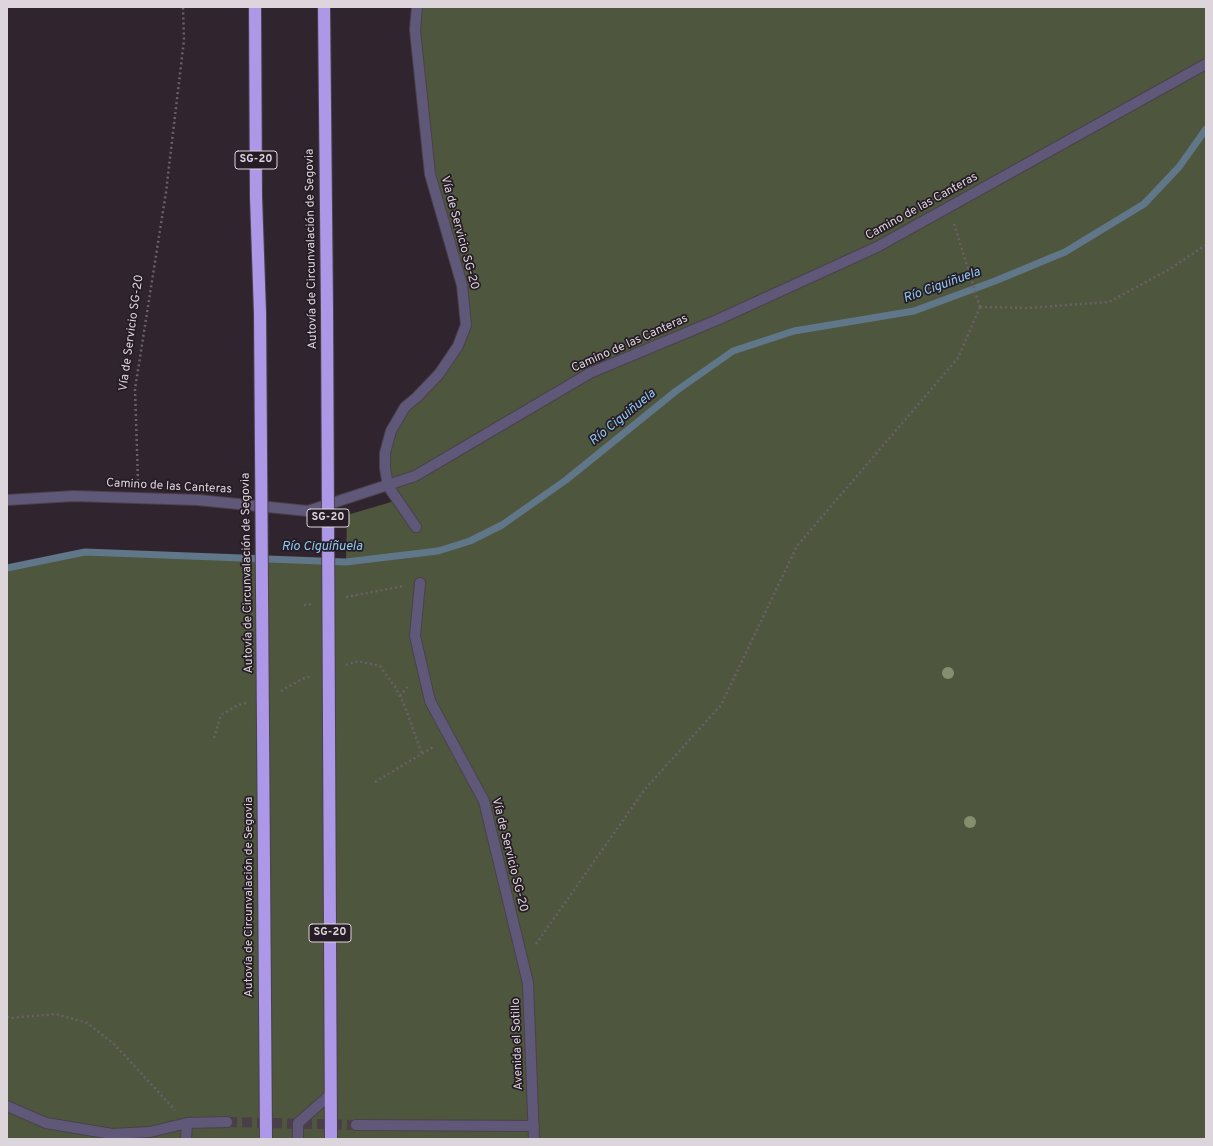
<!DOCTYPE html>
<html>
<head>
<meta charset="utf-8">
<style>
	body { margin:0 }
	#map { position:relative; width:1213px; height:1146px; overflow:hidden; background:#30252f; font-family:Overpass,sans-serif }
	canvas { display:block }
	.frame { position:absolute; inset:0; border:8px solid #ddd5dc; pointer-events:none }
</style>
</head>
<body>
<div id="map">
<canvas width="1213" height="1146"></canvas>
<div class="frame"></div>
</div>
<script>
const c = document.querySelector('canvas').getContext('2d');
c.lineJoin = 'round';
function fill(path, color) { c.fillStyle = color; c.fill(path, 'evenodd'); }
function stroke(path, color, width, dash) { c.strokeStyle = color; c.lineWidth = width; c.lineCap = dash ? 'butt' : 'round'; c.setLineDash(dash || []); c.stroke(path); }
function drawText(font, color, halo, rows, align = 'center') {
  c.font = font + ' Overpass,sans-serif'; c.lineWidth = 3.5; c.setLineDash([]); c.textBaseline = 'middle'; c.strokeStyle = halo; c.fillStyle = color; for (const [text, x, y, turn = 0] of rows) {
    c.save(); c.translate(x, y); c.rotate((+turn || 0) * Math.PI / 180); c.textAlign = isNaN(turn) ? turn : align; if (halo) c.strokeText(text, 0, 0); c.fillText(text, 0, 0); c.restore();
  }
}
fill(new Path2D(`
	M417 7H1206V1139H7V568L85 552 346 562 347 515 398 500 388 486 391 431 417 397 466 325 462 285 430 174Z`), '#4e563e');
stroke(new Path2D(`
	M7 568 85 552 346 562 438 551 470 541 502 525 566 480 676 391 733 351 794 331 914 311 995 281 1065 252 1144 204 1179 167 1206 129`), '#607689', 7);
stroke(new Path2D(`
	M227 1122 356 1125`), '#4a3f49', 10, [10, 5]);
const minor = new Path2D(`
	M7 500 74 496 198 500 308 511 415 476 590 373 717 320 877 247 1206 64
	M416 527 388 486 385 468V453L391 431 405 407 417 397 439 374 458 346 466 325 462 285 430 174 415 30 417 7
	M420 583 415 636 430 701 484 801 528 983 534 1139
	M7 1106 46 1123 112 1134 150 1132 187 1123 227 1122
	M356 1125 534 1126
	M186 1139 187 1123
	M298 1139V1123L331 1094`);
const highway = new Path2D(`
	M255 7 256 197 260 313
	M324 7 327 310
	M263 727 266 1139
	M329 727 331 1139`);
stroke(minor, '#4c414b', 12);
stroke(highway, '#4c414b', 14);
stroke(new Path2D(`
	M954 224 980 307
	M980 307 1027 308 1109 302 1168 270 1206 245
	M138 481 135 389 166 192 184 40 183 7
	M346 597 404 586
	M304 605 311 604
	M346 665 358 661 380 666 395 687 404 704 422 754
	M281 691 302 679 312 676
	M400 696 409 685
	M214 738 221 715 238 705 246 703
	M375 782 435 746
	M536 944 645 789 721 705 797 546 958 358 980 307
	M7 1017 11 1018 56 1014 87 1023 114 1044 175 1110`), '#6a6069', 2.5, [2, 3]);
stroke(minor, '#605879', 10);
stroke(highway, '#ad97e7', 12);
const highwayBridge = new Path2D(`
	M327 310 329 727
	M260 313 263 727`);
stroke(highwayBridge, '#4c414b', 14, []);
stroke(highwayBridge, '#ad97e7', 12);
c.fillStyle = '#878e6f';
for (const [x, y] of [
	[948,673],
	[970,822]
]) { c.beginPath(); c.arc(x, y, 6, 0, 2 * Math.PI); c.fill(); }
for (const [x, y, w] of [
	[256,160,42],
	[328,518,42],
	[330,933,42]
]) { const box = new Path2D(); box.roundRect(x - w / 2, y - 9, w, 18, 3); c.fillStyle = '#261c25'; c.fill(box); stroke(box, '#ddd5dc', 1); }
drawText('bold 11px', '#ddd5dc', null, [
	["SG-20",256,160],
	["SG-20",328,518],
	["SG-20",330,933]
]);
drawText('12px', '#ddd5dc', '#261c25', [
	["Camino de las Canteras",922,207,-29],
	["Vía de Servicio SG-20",459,233,75],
	["Autovía de Circunvalación de Segovia",312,249,-91],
	["Vía de Servicio SG-20",132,333,-82],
	["Camino de las Canteras",630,344,-24],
	["Camino de las Canteras",169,487,3],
	["Autovía de Circunvalación de Segovia",248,573,-91],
	["Vía de Servicio SG-20",509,855,76],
	["Autovía de Circunvalación de Segovia",250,897,-90],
	["Avenida el Sotillo",518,1044,-92]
]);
drawText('italic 13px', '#8dcbf5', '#261c25', [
	["Río Ciguiñuela",942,286,-20],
	["Río Ciguiñuela",623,418,-39],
	["Río Ciguiñuela",322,547]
]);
</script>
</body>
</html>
